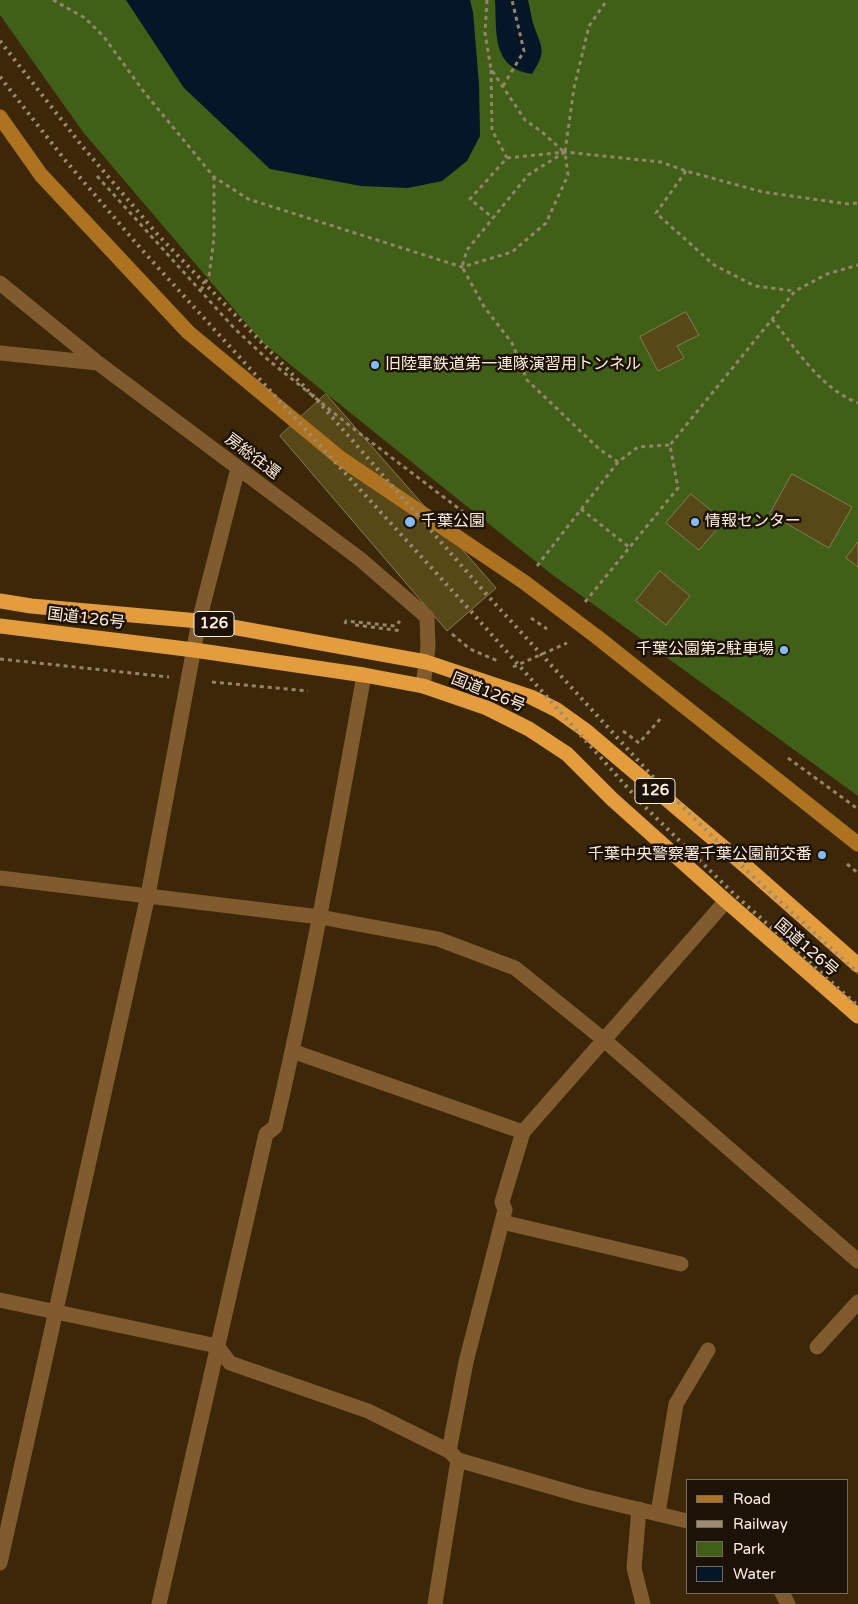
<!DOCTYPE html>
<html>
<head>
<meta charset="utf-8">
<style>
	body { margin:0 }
	#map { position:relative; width:858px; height:1604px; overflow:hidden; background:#3d2709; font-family:"Varela Round",sans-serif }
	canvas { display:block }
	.legend { position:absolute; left:686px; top:1479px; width:162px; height:115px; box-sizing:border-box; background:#1c1207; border:1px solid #766a5d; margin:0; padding:6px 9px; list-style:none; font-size:15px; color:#fdeede }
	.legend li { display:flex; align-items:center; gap:10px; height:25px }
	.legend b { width:25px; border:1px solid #766a5d }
</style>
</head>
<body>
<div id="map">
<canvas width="858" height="1604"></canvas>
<ul class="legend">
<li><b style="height:6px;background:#ad7321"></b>Road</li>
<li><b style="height:6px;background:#9d8b74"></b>Railway</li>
<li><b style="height:14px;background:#3f6016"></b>Park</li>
<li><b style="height:14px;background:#041628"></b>Water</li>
</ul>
</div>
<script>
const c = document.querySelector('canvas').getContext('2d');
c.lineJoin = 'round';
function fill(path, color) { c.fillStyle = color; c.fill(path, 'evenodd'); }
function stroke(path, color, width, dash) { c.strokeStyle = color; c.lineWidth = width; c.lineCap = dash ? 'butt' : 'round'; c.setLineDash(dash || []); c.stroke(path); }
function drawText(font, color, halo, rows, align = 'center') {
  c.font = font + ' "Varela Round","Noto Sans JP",sans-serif'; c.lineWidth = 5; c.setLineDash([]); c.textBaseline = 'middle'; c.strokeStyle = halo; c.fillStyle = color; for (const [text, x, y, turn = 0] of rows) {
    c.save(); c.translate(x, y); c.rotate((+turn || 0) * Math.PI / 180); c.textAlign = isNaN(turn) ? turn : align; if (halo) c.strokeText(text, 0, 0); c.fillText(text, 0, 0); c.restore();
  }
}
fill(new Path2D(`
	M0 0H858V796L550 573 262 342 83 132 0 15Z`), '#3f6016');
fill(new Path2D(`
	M126 0H470L473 12 479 84 480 136 467 161 442 181 408 188 361 186 270 169 184 88Z
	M495 0H528C530 8 531 16 533 23 541 48 548 49 532 74 491 68 497 32 495 0Z`), '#041628');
const building = new Path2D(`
	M686 312 699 335 677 346 684 358 658 371 640 337Z
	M326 394 496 588 447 631 280 436Z
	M792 474 852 507 829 548 770 514Z
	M691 494 724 521 699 550 666 523Z
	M858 542V567L846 558Z
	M660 571 690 596 666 625 636 601Z`);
fill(building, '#574818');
stroke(building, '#887b57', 1);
stroke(new Path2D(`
	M53 0 85 18 104 37 144 92 214 177 248 199 462 267 512 252 546 223 568 175 565 152 574 88 589 26 607 0
	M487 0 485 33 491 69 525 120 542 132 564 152
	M491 70 492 130 507 158 470 199 493 218
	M503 86 524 51 512 0
	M565 152 528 175 467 250 462 267 485 308 512 343 527 380 599 449 618 462
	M507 158 565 152 661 162 686 171 763 192 848 204 858 203
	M686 171 656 213 714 265 755 286 794 291
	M97 176 234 328 266 358 350 426 466 514
	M201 290 209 276 214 238V177
	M772 319C797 350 820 388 858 403
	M581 509 629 547
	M537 566 618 462 638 447 670 445
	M585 602 678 488 670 445 795 291 827 274 858 265
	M531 618 547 629
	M345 624 346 621 395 626 400 621
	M355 625 402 631
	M452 634 470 649 498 661
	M0 659 169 677
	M513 667 567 643
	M212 682 308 691
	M623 731 639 743 661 718 659 716
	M788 758 858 809
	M847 864 858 873`), '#96836b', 3, [4, 4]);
stroke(new Path2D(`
	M502 1222 681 1264
	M217 1346 230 1363 368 1411 449 1451 458 1460 583 1496 687 1521
	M449 1451 466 1362 505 1210 502 1202 523 1132
	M639 1509 634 1568 643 1604
	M658 1513 676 1404 708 1350
	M782 1593 788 1604
	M435 1604 458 1460`), '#7f5b2d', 15);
stroke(new Path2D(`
	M0 283 98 363 360 559 427 617 428 647 423 686
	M0 353 98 363
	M0 878 320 917 438 939 515 968 603 1039 858 1261
	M292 1051 523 1132 726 901
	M0 1300 217 1346
	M817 1347 858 1302
	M0 1563 148 895 199 621 238 468
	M159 1604 266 1134 275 1127C310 977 337 826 364 675`), '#7f5b2d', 15);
stroke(new Path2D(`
	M0 117 41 175 188 332 340 458 524 582 597 637 858 844`), '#ad7321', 15);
stroke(new Path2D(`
	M0 601 31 606 199 621 426 662 531 697 557 710 585 730 749 869 858 965
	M0 626 194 650 364 675 423 686 487 708 529 729 567 754 612 799 726 901 858 1016`), '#e49d3c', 15);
stroke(new Path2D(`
	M0 41 82 146 158 235 319 402 488 596 655 779 747 871 858 973
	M0 77 65 160 142 250 468 608 642 804 734 894 858 1006`), '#9d8b74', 4, [2.5, 5]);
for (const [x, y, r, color] of [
	[375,365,5,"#82bcfa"],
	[410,522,6,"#82bcfa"],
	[695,522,5,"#82bcfa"],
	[784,650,5,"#82bcfa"],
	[822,855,5,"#82bcfa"]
]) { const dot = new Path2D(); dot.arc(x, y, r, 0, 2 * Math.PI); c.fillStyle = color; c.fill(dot); stroke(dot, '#1c1207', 2); }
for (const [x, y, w] of [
	[214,624,40],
	[655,791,40]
]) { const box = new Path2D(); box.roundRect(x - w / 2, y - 12.5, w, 25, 4); c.fillStyle = '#1c1207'; c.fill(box); stroke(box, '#fdeede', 1); }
drawText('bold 15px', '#fdeede', null, [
	["126",214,624],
	["126",655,791]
]);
drawText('16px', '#fdeede', '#1c1207', [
	["旧陸軍鉄道第一連隊演習用トンネル",385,365],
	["千葉公園",421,522],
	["情報センター",705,522],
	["千葉公園第2駐車場",774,650,"right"],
	["千葉中央警察署千葉公園前交番",812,855,"right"]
], 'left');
drawText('16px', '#fdeede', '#1c1207', [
	["房総往還",252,457,37],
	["国道126号",86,619,7],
	["国道126号",488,693,22],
	["国道126号",806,948,41]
]);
</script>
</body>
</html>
